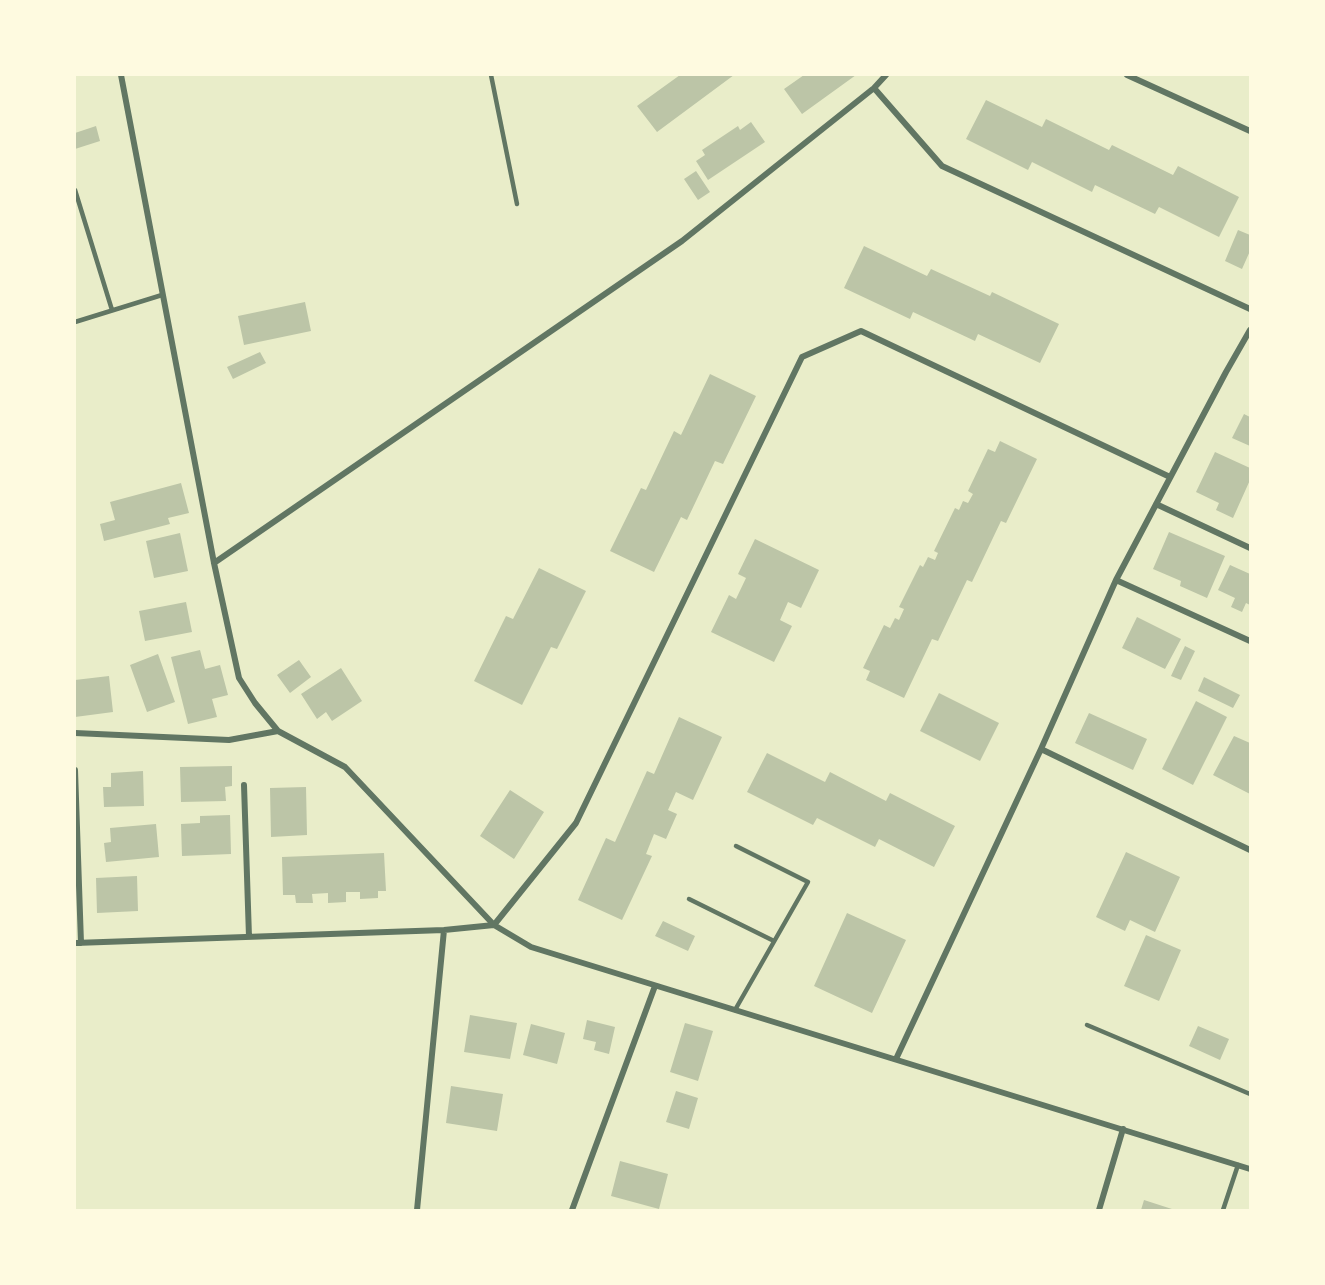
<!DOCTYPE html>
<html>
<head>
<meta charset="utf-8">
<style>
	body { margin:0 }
	#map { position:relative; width:1325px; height:1285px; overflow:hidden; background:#e9edc9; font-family:Lora,serif }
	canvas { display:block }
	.frame { position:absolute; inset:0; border:76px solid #fefae0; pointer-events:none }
</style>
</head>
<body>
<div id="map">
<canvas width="1325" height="1285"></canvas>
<div class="frame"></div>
</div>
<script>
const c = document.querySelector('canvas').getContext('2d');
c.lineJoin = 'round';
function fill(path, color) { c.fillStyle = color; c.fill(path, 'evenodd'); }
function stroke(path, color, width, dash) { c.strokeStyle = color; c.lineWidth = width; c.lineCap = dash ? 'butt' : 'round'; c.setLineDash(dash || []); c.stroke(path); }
fill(new Path2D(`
	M680 75H734L657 132 637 106Z
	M804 75H856L802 114 784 89Z
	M986 100 1042 127 1046 119 1109 150 1112 145 1173 175 1178 166 1239 197 1219 237 1159 207 1155 214 1095 185 1092 192 1032 162 1028 170 966 139Z
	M751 122 765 142 708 180 696 161 705 155 702 150 738 126 740 130Z
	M96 126 100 141 75 149V133Z
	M696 171 710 192 698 200 684 179Z
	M1238 230 1250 235V251L1242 269 1225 261Z
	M864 246 927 276 931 269 990 296 992 292 1059 324 1040 363 978 334 975 341 913 312 910 319 844 288Z
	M305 302 311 331 244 345 238 316Z
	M260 352 266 363 233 379 227 367Z
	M710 374 756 396 723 464 715 461 687 520 681 517 654 572 610 551 641 488 646 490 674 431 681 435Z
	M1244 414 1250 417V446L1232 438Z
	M1000 441 1037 459 1006 523 1001 521 972 582 967 580 938 641 932 639 904 698 866 680 870 671 863 668 884 625 890 628 895 618 899 620 904 609 899 607 920 565 923 567 928 557 935 560 938 553 934 551 955 508 959 510 963 501 968 503 973 494 968 491 988 449 995 452Z
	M1215 452 1250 468V480L1233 518 1216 510 1219 503 1196 492Z
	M181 483 189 513 168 518 170 524 104 541 100 524 115 520 110 502Z
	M1169 532 1225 556 1207 598 1180 586 1181 581 1153 569Z
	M180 533 188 571 154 578 146 541Z
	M755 539 819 570 801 608 788 602 780 620 792 626 774 662 711 632 729 595 736 599 746 578 738 574Z
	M1230 565 1250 574V605L1246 603 1242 612 1231 607 1235 598 1218 590Z
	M539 568 586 591 557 649 551 647 522 705 474 681 506 616 513 619Z
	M186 602 192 632 145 641 139 611Z
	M1137 617 1181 639 1165 669 1122 648Z
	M1185 646 1195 651 1181 680 1171 676Z
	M200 650 205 669 220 665 228 695 212 699 217 717 188 724 171 657Z
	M158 654 175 702 147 712 130 665Z
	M299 660 311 677 290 693 277 675Z
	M341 668 362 701 332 721 326 712 317 719 301 694Z
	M109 676 113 712 75 717V680Z
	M1204 677 1240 695 1233 708 1198 691Z
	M939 693 999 723 980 761 920 731Z
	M1196 701 1227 717 1193 785 1162 769Z
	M1089 713 1147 739 1133 770 1075 743Z
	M679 717 722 737 693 800 676 792 668 810 677 814 666 839 654 834 646 854 652 856 622 920 578 900 606 838 615 842 647 771 654 774Z
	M1234 736 1250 743V794L1213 775Z
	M767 753 825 782 830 772 886 801 890 793 955 826 934 867 879 839 875 847 817 818 813 825 747 792Z
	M232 766V786L225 787 226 801 181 802 180 767Z
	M143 771 144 806 104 807 103 787H111V773Z
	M306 787 307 835 271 837 270 788Z
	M510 790 544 812 514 859 480 836Z
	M230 815 231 854 182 856 181 824 200 823V816Z
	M156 824 159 857 106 862 104 843 111 842 110 828Z
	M1126 852 1180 877 1155 932 1130 920 1125 931 1096 917Z
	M384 853 386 891H378V898L360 899V892H346V902L328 903V893L312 894 313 903H296L295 895H283L282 857Z
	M137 876 138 911 97 913 96 878Z
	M847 913 906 940 872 1013 814 986Z
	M663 921 695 936 688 951 655 936Z
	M1146 935 1181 950 1159 1001 1124 986Z
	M470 1015 517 1023 510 1059 464 1052Z
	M587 1020 615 1027 609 1054 594 1050 596 1042 583 1039Z
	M685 1023 713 1031 698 1081 670 1072Z
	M531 1024 565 1033 557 1064 523 1055Z
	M1198 1026 1229 1039 1220 1060 1189 1046Z
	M451 1086 503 1094 497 1131 446 1123Z
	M676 1091 698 1098 689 1129 666 1122Z
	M620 1161 668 1174 659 1209 611 1196Z
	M1144 1200 1175 1210H1141Z`), '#bcc5a7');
stroke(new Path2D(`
	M491 75 517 204
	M75 190 112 310
	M75 322 162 295
	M689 899 774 941
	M735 1010 808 882 736 846
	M1087 1025 1250 1094
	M1223 1210 1238 1165`), '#617663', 4.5);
stroke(new Path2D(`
	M121 75 214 563 239 678 255 703 278 731 345 767 494 925 531 947 1250 1169
	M1127 75 1250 131
	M874 88 942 166 1250 309
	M1156 504 1250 548
	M214 563 682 241 874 88 886 75
	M1116 580 1250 641
	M75 733 229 740 278 731
	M1041 749 1250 850
	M75 770 81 943
	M244 785 249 937
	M75 943 444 930 494 925 576 823 802 357 861 331 1170 477
	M896 1059 1041 749 1116 580 1226 372 1250 330
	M417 1210 444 930
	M572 1210 655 986
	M1099 1210 1123 1129`), '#617663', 6);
</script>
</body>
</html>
